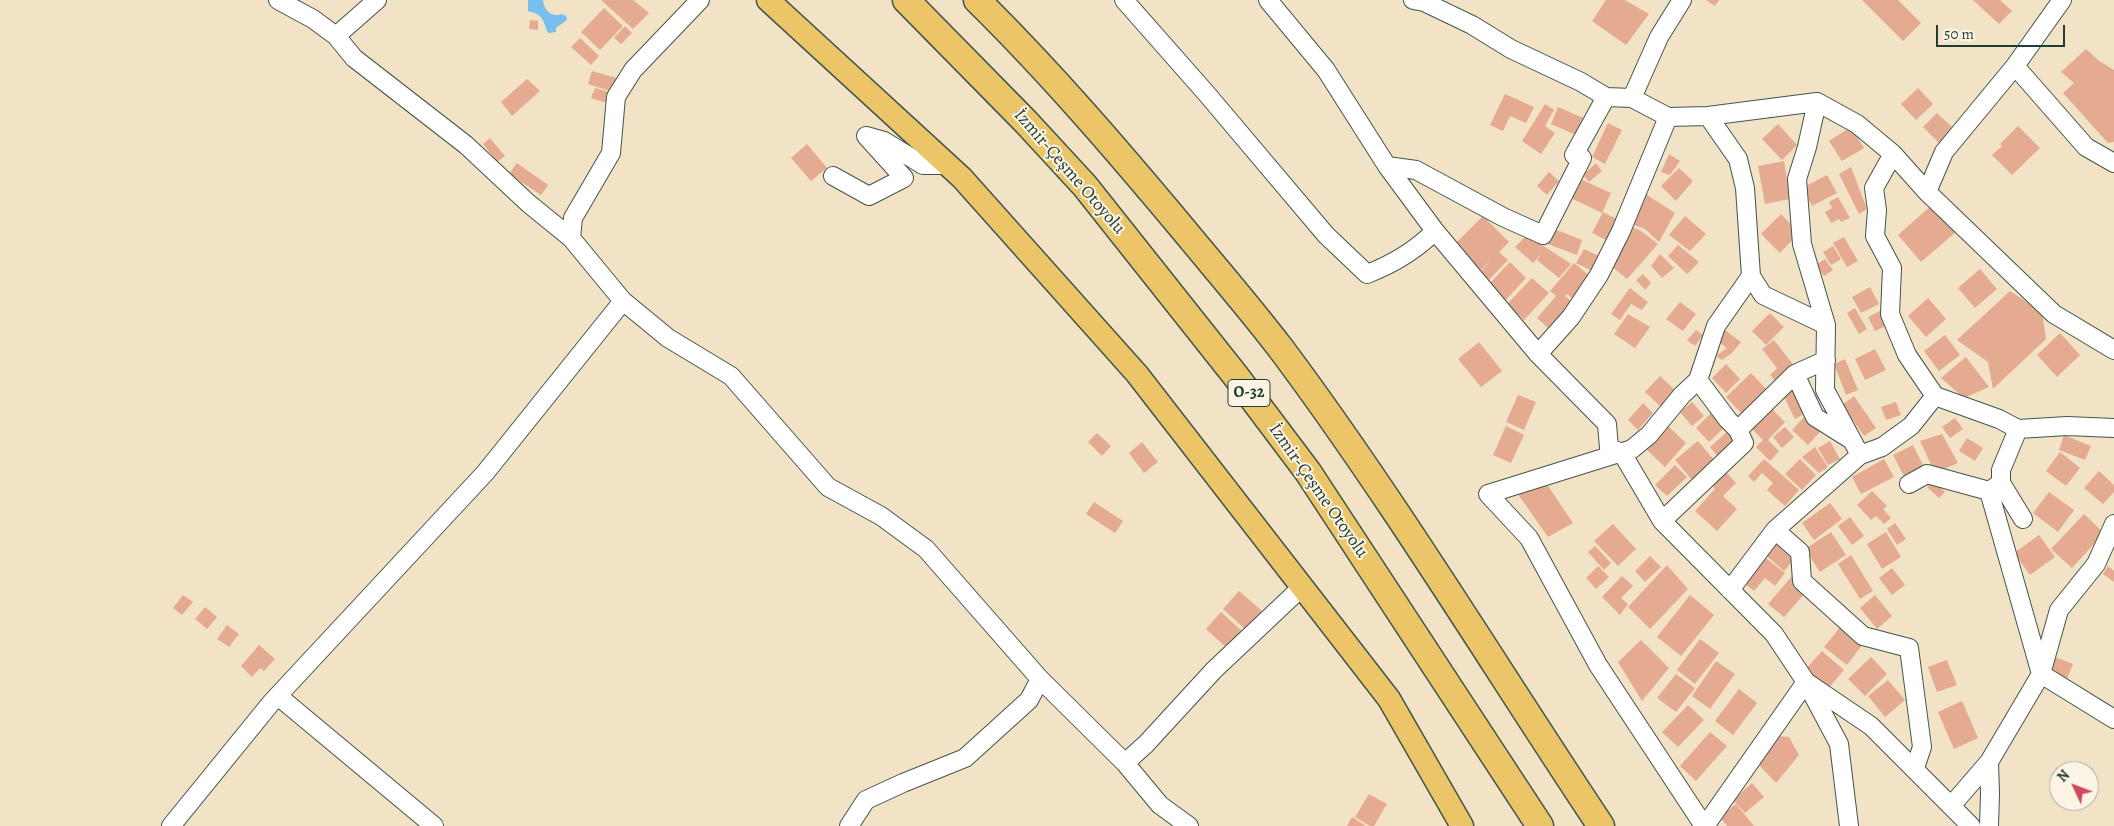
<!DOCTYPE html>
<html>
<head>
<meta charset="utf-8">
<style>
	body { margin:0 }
	#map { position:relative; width:2114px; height:826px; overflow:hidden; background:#f3e3c6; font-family:Alegreya,serif }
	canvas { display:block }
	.north { position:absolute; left:2049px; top:761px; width:50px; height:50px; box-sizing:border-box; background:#fcf5e5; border:1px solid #a4ab9e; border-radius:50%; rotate:313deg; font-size:14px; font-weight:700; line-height:20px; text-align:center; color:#1f3d34 }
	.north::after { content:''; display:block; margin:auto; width:18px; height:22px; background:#d1495b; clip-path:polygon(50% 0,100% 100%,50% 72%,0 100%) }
	.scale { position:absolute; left:1936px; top:25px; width:129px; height:22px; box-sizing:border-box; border:2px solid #1f3d34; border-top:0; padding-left:6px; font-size:15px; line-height:18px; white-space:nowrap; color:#1f3d34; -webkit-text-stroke:4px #fcf5e5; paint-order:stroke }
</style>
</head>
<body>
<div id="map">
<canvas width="2114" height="826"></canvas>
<div class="north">N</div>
<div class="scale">50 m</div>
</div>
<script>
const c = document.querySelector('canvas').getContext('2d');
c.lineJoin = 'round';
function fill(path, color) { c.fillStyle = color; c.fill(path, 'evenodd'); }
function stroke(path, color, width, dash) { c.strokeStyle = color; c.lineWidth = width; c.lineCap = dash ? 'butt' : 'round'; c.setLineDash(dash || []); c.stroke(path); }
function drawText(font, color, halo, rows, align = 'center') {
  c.font = font + ' Alegreya,serif'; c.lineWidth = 4; c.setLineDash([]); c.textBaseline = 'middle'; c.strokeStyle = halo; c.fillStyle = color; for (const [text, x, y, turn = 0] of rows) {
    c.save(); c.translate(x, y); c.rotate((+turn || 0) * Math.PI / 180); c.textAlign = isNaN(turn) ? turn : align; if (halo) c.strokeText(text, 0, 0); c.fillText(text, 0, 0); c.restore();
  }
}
fill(new Path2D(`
	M528 0H543C544 10 551 18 562 14L566 16 567 20 556 28V32L548 33C542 19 544 15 528 11Z`), '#78beef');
fill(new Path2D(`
	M601 0H633L649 13 633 29Z
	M1606 0H1625L1649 14 1626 45 1592 21Z
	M1706 0H1719L1715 6Z
	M1862 0H1898L1921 23 1903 41Z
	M1973 0H2000L2012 11 1999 24Z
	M604 8 623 26 600 50 581 32Z
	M530 20 538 21V30L529 29Z
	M625 26 632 33 621 44 614 38Z
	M580 38 599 56 591 65 571 47Z
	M2086 49 2098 60 2114 70V142L2108 143 2063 93 2074 83 2061 72Z
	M592 71 620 79 616 93 588 84Z
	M527 79 540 91 512 116 501 102Z
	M595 88 613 93 610 104 591 98Z
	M1918 88 1933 104 1916 120 1901 104Z
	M1505 94 1534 107 1526 123 1510 116 1503 131 1490 125Z
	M1545 104 1554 110 1545 126 1555 133 1541 154 1522 141Z
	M1558 107 1583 118 1576 135 1551 124Z
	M1937 113 1956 131 1942 146 1923 127Z
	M1608 123 1622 130 1605 164 1592 157Z
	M1778 124 1797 145 1782 160 1762 139Z
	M2018 126 2040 148 2012 175 1992 155 2002 146 2000 144Z
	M1851 127 1864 148 1842 161 1829 141Z
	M490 138 505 156 497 162 483 144Z
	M807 144 827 168 811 181 791 158Z
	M1669 154 1680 161 1670 175 1661 172Z
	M1784 161 1790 199 1765 204 1758 166Z
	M517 163 548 185 541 195 509 174Z
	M1596 163 1602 171 1589 182 1583 175Z
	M1851 167 1867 209 1859 214 1839 174Z
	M1679 168 1693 181 1676 201 1661 186Z
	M1549 172 1559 181 1547 195 1537 186Z
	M1827 175 1837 193 1812 206 1802 188Z
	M1580 179 1611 193 1602 213 1571 198Z
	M1644 193 1675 213 1659 242 1645 229 1631 224Z
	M1838 197 1850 218 1841 222 1839 219 1831 223 1825 212 1832 208 1829 202Z
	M1933 204 1957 231 1921 262 1898 235Z
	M1603 212 1619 220 1608 241 1592 233Z
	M1781 214 1799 233 1780 253 1761 234Z
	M1483 216 1509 242 1499 252 1508 260 1485 284 1477 276 1492 259 1480 271 1454 245Z
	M1685 216 1706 234 1690 251 1669 235Z
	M1630 226 1641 231 1658 244 1627 279 1610 265Z
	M1554 229 1582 240 1577 255 1548 244Z
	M1527 235 1571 264 1559 278 1537 260 1543 252 1533 263 1515 247Z
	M1844 237 1858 261 1847 267 1833 243Z
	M1678 245 1699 262 1687 274 1668 256Z
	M1833 246 1841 259 1831 265 1823 252Z
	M1584 249 1599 256 1592 271 1576 263Z
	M1660 254 1674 268 1662 278 1651 266Z
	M1825 259 1833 270 1824 276 1816 265Z
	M1510 262 1526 278 1504 302 1487 286Z
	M1574 263 1591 277 1573 299 1567 294 1565 296 1572 302 1548 328 1537 318 1556 296 1550 291Z
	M1980 269 1997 289 1975 308 1958 288Z
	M1643 274 1651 283 1645 290 1636 280Z
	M1532 278 1549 293 1524 320 1507 304Z
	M1870 287 1879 304 1861 313 1852 297Z
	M1630 288 1648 302 1642 310 1631 304 1620 320 1611 314Z
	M2010 291 2042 312 2046 339 1993 389 1988 362 1957 340Z
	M1928 298 1946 319 1926 337 1908 316Z
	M1680 302 1696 314 1683 331 1666 319Z
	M1855 308 1867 329 1859 334 1847 313Z
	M1882 310 1890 324 1875 331 1868 317Z
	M1770 313 1784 327 1766 345 1752 331Z
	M1628 314 1650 327 1635 348 1614 334Z
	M1696 330 1703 335 1695 346 1687 340Z
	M1725 330 1741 342 1732 353 1722 360 1716 356 1727 348 1717 341Z
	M2060 333 2080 355 2057 377 2037 355Z
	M1945 335 1960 355 1939 371 1924 351Z
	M1774 340 1795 367 1777 383 1770 375 1777 368 1762 349Z
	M1479 342 1502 371 1481 387 1458 359Z
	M1875 349 1886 370 1865 380 1855 359Z
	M1966 357 1989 387 1964 398 1941 378Z
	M1845 359 1858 390 1846 395 1834 364Z
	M1726 364 1740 379 1726 393 1712 378Z
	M1751 373 1768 391 1743 415 1726 397Z
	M1660 376 1677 392 1662 408 1645 392Z
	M1796 386 1809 411 1795 419 1782 393Z
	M1518 395 1536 402 1524 430 1506 422Z
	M1854 396 1876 428 1864 436 1842 405Z
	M1692 402 1704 416 1692 426 1680 412Z
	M1896 402 1901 415 1886 420 1881 407Z
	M1643 403 1653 413 1638 430 1628 420Z
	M1770 407 1785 422 1768 440 1779 451 1770 461 1756 447 1763 440 1750 427Z
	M1711 413 1725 427 1709 442 1696 428Z
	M1805 416 1821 431 1808 445 1792 430Z
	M1955 418 1963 429 1950 438 1942 427Z
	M1666 424 1686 443 1665 467 1644 447Z
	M1506 426 1524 435 1511 463 1493 455Z
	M1785 427 1794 437 1782 448 1773 437Z
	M1728 431 1738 443 1720 459 1710 447Z
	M1097 433 1111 446 1102 456 1088 442Z
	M1942 434 1958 463 1935 473 1920 441Z
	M2064 435 2091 446 2085 460 2059 450Z
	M1967 438 1983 448 1975 461 1959 451Z
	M1698 441 1715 461 1692 480 1675 460Z
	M1830 441 1840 459 1828 465 1818 448Z
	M1142 442 1158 462 1144 473 1129 453Z
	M1913 445 1925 469 1905 478 1893 455Z
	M1815 447 1828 467 1819 473 1802 457Z
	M2060 452 2080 468 2066 486 2046 471Z
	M1764 459 1799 490 1785 506 1767 490 1773 483 1762 473 1754 482 1748 476Z
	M1800 459 1816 475 1802 490 1785 474Z
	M1884 459 1894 477 1861 494 1852 477Z
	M1675 465 1687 477 1667 496 1655 485Z
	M1725 471 1736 483 1723 496 1737 509 1717 531 1695 511 1715 489 1712 485Z
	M2099 471 2114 485V492L2103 504 2084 488Z
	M1544 480 1573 523 1548 537 1515 490Z
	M1934 481 1945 492 1939 498 1927 487Z
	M1872 491 1887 506 1883 509 1891 518 1884 524 1876 516 1871 520 1857 505Z
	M2049 492 2074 510 2058 532 2033 513Z
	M1094 502 1123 521 1115 533 1086 514Z
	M1830 503 1842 519 1814 540 1802 523Z
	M2084 514 2104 533 2072 568 2051 549Z
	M1850 517 1864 536 1852 545 1838 526Z
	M1895 523 1906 539 1897 545 1887 529Z
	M1613 524 1636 549 1618 566 1594 541Z
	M1831 532 1846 555 1820 572 1805 549Z
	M1886 532 1901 557 1882 569 1867 544Z
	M1776 535 1798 555 1784 571 1762 552Z
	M2039 535 2055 557 2030 575 2014 553Z
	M1595 546 1611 563 1604 570 1588 552Z
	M1762 555 1785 573 1775 586 1765 578 1754 591 1741 581Z
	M1851 555 1873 591 1860 599 1838 564Z
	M1650 556 1661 567 1645 582 1635 571Z
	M1667 565 1688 589 1650 629 1628 607Z
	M1598 566 1609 577 1596 589 1586 578Z
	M2108 566 2114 571V582L2103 574Z
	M1892 568 1905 585 1892 595 1879 578Z
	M1622 576 1633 586 1621 598 1628 604 1620 615 1602 597Z
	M1792 576 1808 590 1784 617 1768 604Z
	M1239 591 1262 611 1245 629 1223 609Z
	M183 595 193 602 182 615 173 608Z
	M1690 595 1714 615 1681 656 1657 637Z
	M1875 595 1892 616 1877 629 1860 608Z
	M205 607 217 617 207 629 195 619Z
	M1221 612 1243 632 1228 649 1206 629Z
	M227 625 239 634 229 647 217 639Z
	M1841 626 1863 644 1847 665 1824 647Z
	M1700 639 1719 653 1695 684 1677 670Z
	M1641 640 1669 668 1642 701 1618 662Z
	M259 645 275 659 264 671 260 668 252 677 241 666Z
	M1822 651 1844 670 1827 690 1804 671Z
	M1871 657 1887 674 1865 696 1848 679Z
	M2055 657 2073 664 2067 679 2049 671Z
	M1947 660 1957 685 1937 692 1928 667Z
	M1716 661 1735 674 1710 709 1692 696Z
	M1676 674 1695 688 1676 712 1657 698Z
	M1888 680 1905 700 1885 717 1868 696Z
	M1739 689 1757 703 1733 735 1715 721Z
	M1962 701 1978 738 1954 749 1938 712Z
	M1688 705 1704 720 1678 747 1662 732Z
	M1710 732 1727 746 1696 781 1680 766Z
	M1777 736 1789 737 1799 755 1776 783 1757 763Z
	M1752 783 1764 797 1745 813 1733 800Z
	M1369 794 1387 804 1374 826H1370L1355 817Z
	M1736 804 1754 826H1727L1720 817Z
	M1352 817 1366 826H1347Z`), '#e5ab90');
const minor = new Path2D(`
	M278 0 313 19 336 36 354 58 466 145 528 203 571 238
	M700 0 633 70 616 97 611 153 573 218 571 238 623 301 668 338 731 376 828 487 881 516 926 549 1040 679 1125 763 1146 744 1214 670 1302 587
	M1124 0 1206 93 1326 235 1367 274C1393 264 1415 251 1435 231
	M1268 0 1326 70 1387 166 1435 231 1538 354 1607 424 1609 448 1622 453 1662 521 1774 634 1806 682 1871 726 1971 826
	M1413 0 1424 2 1472 25 1511 49 1581 82 1606 97 1632 98 1668 117 1708 116 1817 102 1857 124 1893 154 1927 192 2054 314 2114 350
	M336 36 377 0
	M2015 66 2086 147 2114 163
	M1632 98 1659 37 1682 0
	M1817 102 1807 147 1797 179 1802 244 1826 325 1825 390 1860 455
	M1893 154 1874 188 1877 210 1875 236 1892 268 1890 314 1907 355 1935 396
	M1387 166 1416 170 1503 217 1543 235 1582 158 1574 155 1606 97
	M833 176 869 196 904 178 866 136 884 141 923 165H949
	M1927 192 1944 152 2015 66 2062 0
	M1751 276 1763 295 1826 325
	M1538 354 1571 317 1599 275 1621 231 1668 117
	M1795 374 1826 360
	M2114 428 2067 426 2018 429 2001 470V483L1989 491 2041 674 2114 719
	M1738 430 1795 374 1815 417 1850 439
	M2001 483 2023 519
	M1909 484 1927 474 1989 491
	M1662 521 1744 443 1738 430 1728 420 1698 380
	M1775 530 1800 552 1802 581 1863 636 1909 648 1922 747 1915 768
	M1730 590 1775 530 1860 455 1882 447 1911 426 1935 396 1999 419 2018 429
	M278 696 434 826
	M1989 762 1990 794 1989 826
	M1125 763 1160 805 1189 826
	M1951 806 1989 762 2041 674 2059 610 2096 564 2114 524
	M171 826 271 703 485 473 623 301
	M849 826 866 800 903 783 965 758 1029 700 1040 679
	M1704 826 1598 665 1529 538 1488 494 1632 449 1649 435 1682 395 1698 380 1716 326 1751 276 1745 188 1738 159 1708 116
	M1705 826 1806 682 1839 744 1849 826`);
const major = new Path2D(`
	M768 0 962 178 1137 374 1389 699 1462 826`);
const highway = new Path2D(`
	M906 0 1026 122 1085 186 1235 375 1308 472 1540 826
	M977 0C1050 72 1117 150 1183 229 1216 269 1250 308 1282 350 1396 503 1495 667 1601 826`);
stroke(minor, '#3f564a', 20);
stroke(major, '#3f564a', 25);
stroke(highway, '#3f564a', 29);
stroke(minor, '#fff', 18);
stroke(major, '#ecc569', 22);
stroke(highway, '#ecc569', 26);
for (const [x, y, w] of [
	[1249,393,42]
]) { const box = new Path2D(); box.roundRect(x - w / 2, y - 13.5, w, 27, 4); c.fillStyle = '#fcf5e5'; c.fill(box); stroke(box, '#1f3d34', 1); }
drawText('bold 16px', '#1f3d34', null, [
	["O-32",1249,393]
]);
drawText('18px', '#1f3d34', '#fcf5e5', [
	["İzmir-Çeşme Otoyolu",1069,172,49],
	["İzmir-Çeşme Otoyolu",1318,491,55]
]);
</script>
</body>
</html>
